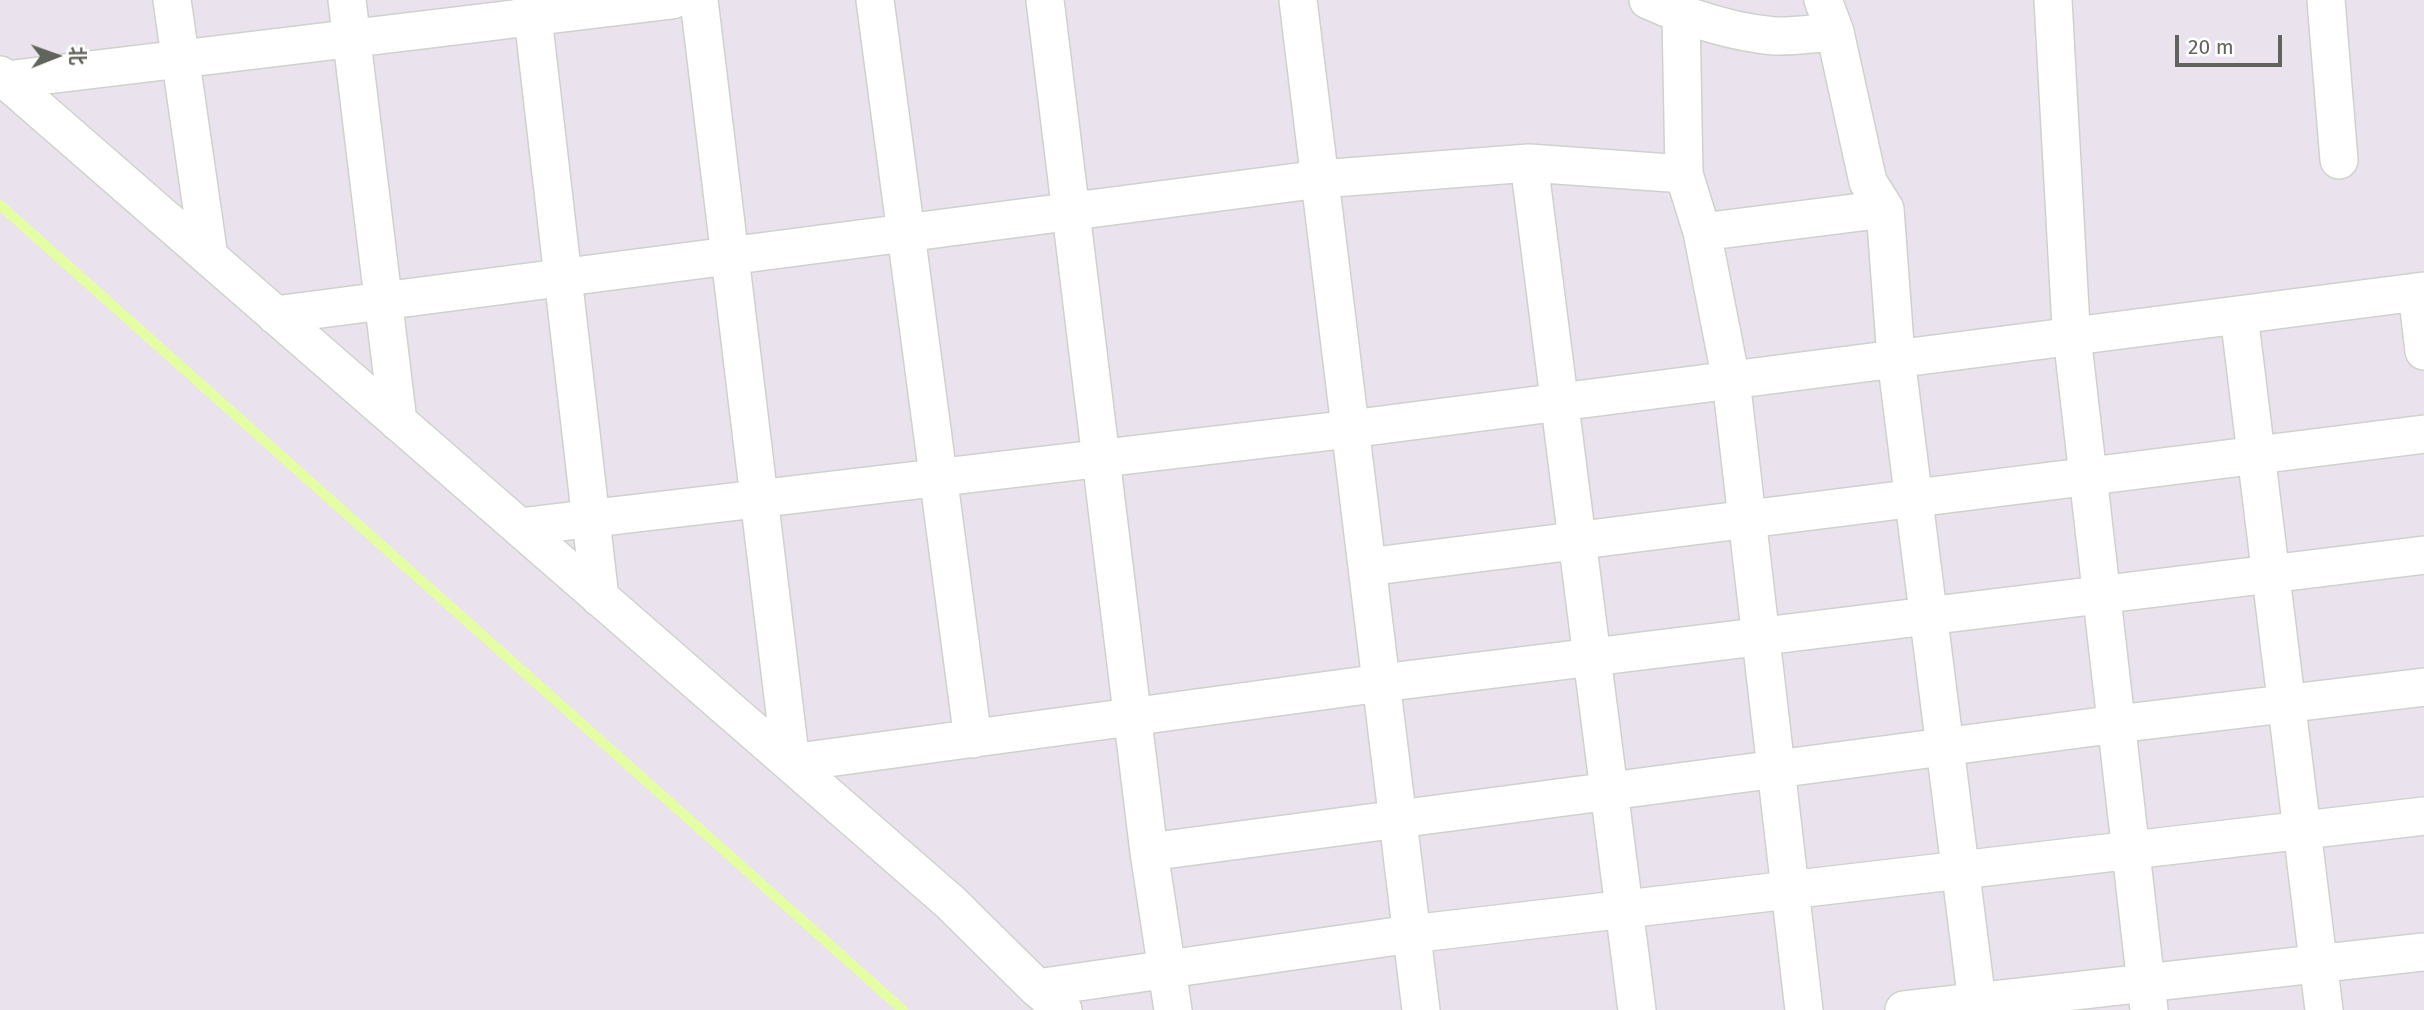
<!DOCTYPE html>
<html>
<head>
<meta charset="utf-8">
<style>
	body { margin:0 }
	#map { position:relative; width:2424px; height:1010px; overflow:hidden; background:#eae3ee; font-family:"Fira Sans","Noto Sans SC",sans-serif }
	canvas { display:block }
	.north { position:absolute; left:21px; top:21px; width:70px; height:70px; -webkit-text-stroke:5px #fff; paint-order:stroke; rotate:89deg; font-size:19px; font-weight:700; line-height:28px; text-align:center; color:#60645b }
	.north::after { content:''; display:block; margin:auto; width:24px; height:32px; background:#60645b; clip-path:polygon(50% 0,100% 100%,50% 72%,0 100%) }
	.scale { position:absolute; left:2175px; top:35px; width:107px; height:32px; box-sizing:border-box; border:4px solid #60645b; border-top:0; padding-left:9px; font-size:21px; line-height:24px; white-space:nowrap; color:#60645b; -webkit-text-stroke:5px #fff; paint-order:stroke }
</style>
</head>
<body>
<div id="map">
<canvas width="2424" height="1010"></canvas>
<div class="north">北</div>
<div class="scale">20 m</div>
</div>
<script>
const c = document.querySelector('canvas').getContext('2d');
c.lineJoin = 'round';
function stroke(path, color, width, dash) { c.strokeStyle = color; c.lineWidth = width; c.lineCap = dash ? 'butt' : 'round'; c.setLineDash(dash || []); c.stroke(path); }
stroke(new Path2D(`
	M0 205 903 1010`), '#e3fea3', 10);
const minor = new Path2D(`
	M172 0 209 257
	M347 0 398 422
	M531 0 600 598
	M699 0 791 763 1381 683 2424 555
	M875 0 973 739
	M1045 0 1149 852 2117 724 2424 687
	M1298 0 1421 1010
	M1648 0C1688 18 1730 32 1774 36 1794 37 1815 33 1835 32
	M1823 0 1835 32 1868 182 1885 209 1896 358 1978 1010
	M2053 0 2071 327 2149 1010
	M2326 0 2339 160
	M1681 15 1684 174 1702 232
	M0 75 950 902 1037 988 1063 1010
	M6 80 672 0
	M1529 163 1637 1010
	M2417 292 2424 351
	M275 315 1320 179 1529 163 1684 174
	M2239 315 2324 1010
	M519 527 1350 429 2424 291
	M1367 567 2424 434
	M1149 852 1173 1010
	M1037 988 1411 934 2424 816
	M1804 1010 1731 380 1702 232 1885 209
	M1904 1010 2424 952`);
stroke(minor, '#cfd2cc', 40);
stroke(minor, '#fff', 37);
</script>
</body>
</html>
